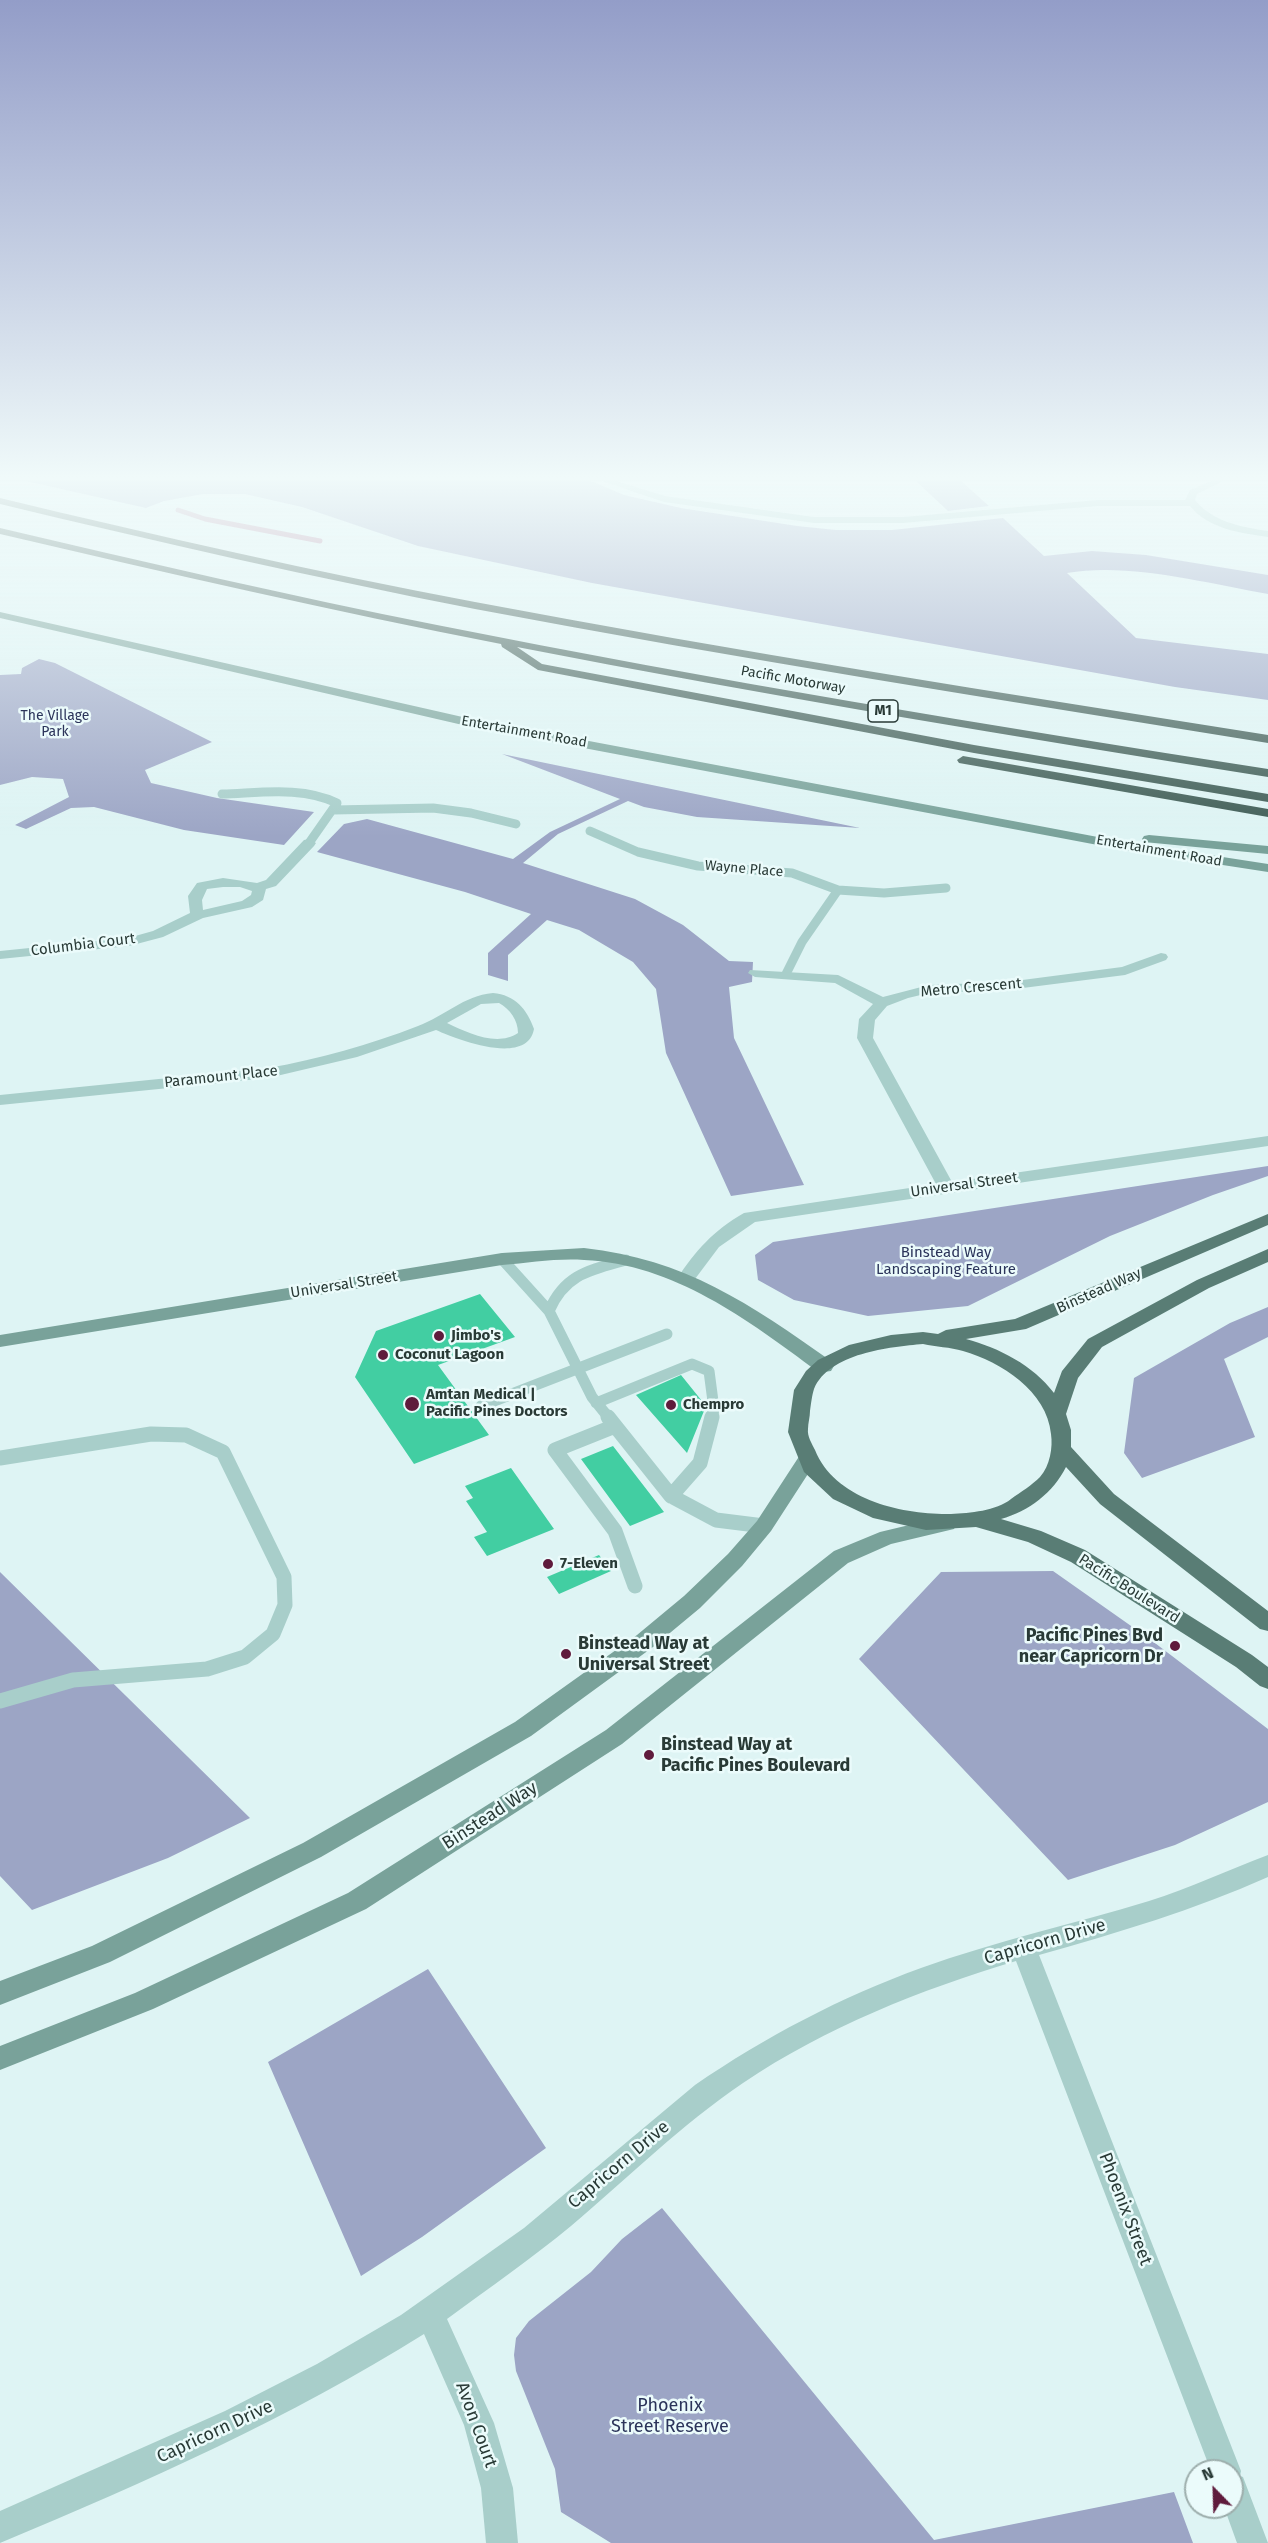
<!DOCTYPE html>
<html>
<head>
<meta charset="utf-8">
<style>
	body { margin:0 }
	#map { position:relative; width:1268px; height:2543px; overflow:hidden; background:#def4f4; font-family:"Fira Sans",sans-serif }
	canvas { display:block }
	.north { position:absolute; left:1184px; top:2459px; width:60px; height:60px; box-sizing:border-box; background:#ebfbfb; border:2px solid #9daeac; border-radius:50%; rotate:337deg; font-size:16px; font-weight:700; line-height:24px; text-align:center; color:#293a36 }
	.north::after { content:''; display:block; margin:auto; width:21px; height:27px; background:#5f1b3c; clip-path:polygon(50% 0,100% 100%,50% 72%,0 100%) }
</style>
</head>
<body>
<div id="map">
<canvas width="1268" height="2543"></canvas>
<div class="north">N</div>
</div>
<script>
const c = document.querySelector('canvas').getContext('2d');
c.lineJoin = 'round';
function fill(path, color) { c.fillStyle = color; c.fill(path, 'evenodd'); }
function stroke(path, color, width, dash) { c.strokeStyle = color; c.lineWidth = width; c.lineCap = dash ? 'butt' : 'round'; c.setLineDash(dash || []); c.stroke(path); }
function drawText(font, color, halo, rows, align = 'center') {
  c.font = font + ' "Fira Sans",sans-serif'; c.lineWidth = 5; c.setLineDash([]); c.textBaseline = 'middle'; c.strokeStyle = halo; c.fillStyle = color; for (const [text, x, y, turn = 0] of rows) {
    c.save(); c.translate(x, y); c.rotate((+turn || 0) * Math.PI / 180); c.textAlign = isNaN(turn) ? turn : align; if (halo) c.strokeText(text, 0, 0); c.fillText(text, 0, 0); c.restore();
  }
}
fill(new Path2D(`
	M26 481H591L624 495 681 508 797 526 836 530H892L1003 518 1044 556 1092 551 1146 555 1268 575V594C1206 583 1128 562 1067 573L1136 638 1268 654V700L1175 687 592 583 418 546 302 507 245 494H203L164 501 146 508Z
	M916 481H961L989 506 948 511Z
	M39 659 55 663 212 742 145 770 151 783 217 798 314 812 284 845 184 830 94 807 71 808 26 829 15 825 69 797 63 779 32 777 0 785V675L21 674 22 668Z
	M502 754 860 828 697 817 644 807 628 801 558 834 523 863 635 899 683 925 729 961 753 962 752 982 729 987 734 1038 804 1185 731 1196 666 1053 656 989 633 962 579 930 547 920 508 955V981L488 975V953L531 914 465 892 317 852 344 824 367 819 513 859 550 832 620 799Z
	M1268 1166V1176L1213 1195 1110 1236 968 1306 868 1316 794 1300 758 1280 755 1255 773 1242Z
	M1268 1307V1337L1224 1359 1255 1437 1142 1478 1124 1453 1134 1378 1230 1323Z
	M1053 1571 1151 1640 1268 1729V1802L1175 1845 1068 1880 859 1659 941 1572Z
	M0 1572 250 1818 168 1858 32 1910 0 1876Z
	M428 1969 546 2148 422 2237 361 2276 268 2062Z
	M662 2208 934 2540 1174 2492 1193 2543H611L561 2512 555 2469 516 2371 514 2355 516 2338 529 2321 591 2272 622 2239Z`), '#9ca5c5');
stroke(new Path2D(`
	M178 510 205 519 320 541`), '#b47a98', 5);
fill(new Path2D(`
	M480 1294 515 1337 438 1365 489 1435 414 1464 355 1377 376 1331Z
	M681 1375 706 1406 687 1453 636 1395Z
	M613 1446 664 1512 630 1526 581 1459Z
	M511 1468 554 1529 487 1556 474 1537 487 1532 466 1501 473 1498 465 1486Z
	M599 1555 611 1571 559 1594 547 1577Z`), '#42cea2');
stroke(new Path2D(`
	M222 794C260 793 302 786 337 803L309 843
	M334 810 433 808 471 813 516 824
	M590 831 638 852 698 866 792 873 838 890 802 942 786 974
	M838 890 884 893 946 888`), '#a8ceca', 9);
stroke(new Path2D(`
	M502 1259 549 1311 592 1397 609 1418
	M549 1311C565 1274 590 1270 626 1260
	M596 1403 692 1364 709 1371 714 1409 712 1418
	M481 1406 667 1334`), '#a8ceca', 11);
stroke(new Path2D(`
	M608 1417 671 1496 716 1520 764 1526
	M615 1426 555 1450 615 1531 635 1586
	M0 1458 151 1434 186 1435 223 1452 284 1577 285 1605 273 1634 245 1657 207 1669 73 1680 0 1701
	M671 1496 700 1463 712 1417`), '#a8ceca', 15);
fill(new Path2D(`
	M602 481H616L665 496 814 517H903L1098 500H1185L1190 490 1211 481H1223L1197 494 1195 500C1213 522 1241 527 1268 531V537C1241 533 1208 529 1190 506H1098L903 523H814L664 502Z
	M309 839 316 843 314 846 276 886 266 889 263 900 252 907 203 918 163 937 129 946 0 959V951L128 938 153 931 190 913 188 896 197 883 223 878 257 883 266 880 304 840ZM223 887H240L252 891 251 895 242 901 203 910 202 900 207 889Z
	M1161 953 1166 954 1168 957 1166 960 1125 975 1007 990 929 993 908 998 887 1006 875 1020 873 1038 952 1182 1268 1136V1146L755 1222 719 1247 692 1283H680L677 1279C695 1251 714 1230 744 1213L936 1184 857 1038 859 1019 873 1004 835 983 755 977 748 973 750 970 838 975 883 997 929 985 1007 982 1122 967Z
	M493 993C515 995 527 1009 534 1029 527 1067 456 1039 436 1030L357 1057 268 1078 0 1105V1095L268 1068C319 1059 369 1045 418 1026 445 1016 463 996 493 993ZM499 1003C510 1009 518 1020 518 1033 497 1047 468 1033 447 1023L481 1004Z
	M1268 1855V1877C1194 1910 1117 1933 1039 1955L1241 2471 1240 2476 1243 2477 1268 2543H1237L1224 2507H1232V2471H1211L1016 1961C920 1990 826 2027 743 2083 681 2125 628 2178 571 2226 531 2259 489 2288 447 2319L494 2423 513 2488 518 2543H486L481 2488 464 2425 424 2334C290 2418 146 2482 0 2543V2511L225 2411 317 2364 401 2315 524 2228 695 2085C765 2037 841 1997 921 1968 996 1941 1073 1924 1149 1901 1190 1888 1228 1870 1268 1855Z`), '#a8ceca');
fill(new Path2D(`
	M0 612 467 718 1119 841 1268 864V872L1119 849 467 726 0 618Z
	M1149 835 1268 846V854L1144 842 1142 839 1144 836Z
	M584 1248C685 1259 750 1304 831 1361L834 1366 831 1371 824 1372 817 1371C748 1320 674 1264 584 1260 557 1258 529 1263 502 1265L0 1347V1335L502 1253Z
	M807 1453 814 1455 817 1460 771 1531 742 1566 700 1608 653 1647 531 1736 321 1857 110 1962 0 2005V1981L92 1946 303 1843 515 1722 637 1635 684 1596 728 1554 757 1521 800 1455Z
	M947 1516 954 1519 957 1524 954 1529 891 1544 848 1563 622 1744 366 1909 153 2009 0 2070V2046L135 1993 348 1893 606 1730 834 1551 880 1532Z`), '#79a29a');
fill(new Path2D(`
	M1268 1214V1225L1026 1329 966 1339C999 1348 1033 1365 1054 1393L1062 1371 1088 1339 1197 1280 1268 1249V1262L1209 1288 1102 1347 1078 1378 1066 1414 1071 1430V1447L1114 1494 1268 1611V1631L1260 1629 1100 1504 1066 1467C1053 1493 1029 1511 1001 1519L1041 1531 1085 1550 1252 1655 1268 1667V1689L1260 1686 1236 1667 1071 1562 1028 1542 976 1527 926 1530 873 1518 833 1499 804 1472 788 1432 794 1390 806 1371 818 1360 849 1345 891 1335 923 1332 938 1334 946 1330 1015 1319ZM923 1344C936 1347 950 1347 963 1351 1001 1362 1047 1391 1051 1434 1053 1447 1050 1466 1040 1477 1032 1485 1021 1492 1011 1499 996 1511 970 1513 951 1514 903 1515 835 1500 815 1450 812 1444 807 1436 808 1429 808 1423 810 1417 810 1411 811 1404 812 1395 814 1389 829 1353 890 1347 923 1344Z`), '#597d75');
fill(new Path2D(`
	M0 498C158 536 316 572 475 602 738 652 1003 693 1268 735V743C1003 700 738 659 475 609 316 578 158 542 0 504Z
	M0 528C145 562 291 596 437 625 713 680 990 726 1268 769V777C1017 737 767 696 517 647L542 664 974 745 1268 794V802L974 753 538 670 502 647 501 644C333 611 166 573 0 534Z
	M963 756 1268 809V817L959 763 957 760Z`), '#3f5c55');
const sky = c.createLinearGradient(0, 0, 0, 837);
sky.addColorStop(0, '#939dc8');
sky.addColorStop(0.57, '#f0fafa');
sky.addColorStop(1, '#f0fafa00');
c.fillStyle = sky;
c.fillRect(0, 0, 1268, 837);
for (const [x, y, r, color] of [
	[439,1336,6,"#5f1b3c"],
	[383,1355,6,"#5f1b3c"],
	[412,1404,8,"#5f1b3c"],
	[671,1405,6,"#5f1b3c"],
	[548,1564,6,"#5f1b3c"],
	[1175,1646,6,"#5f1b3c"],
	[566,1654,6,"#5f1b3c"],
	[649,1755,6,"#5f1b3c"]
]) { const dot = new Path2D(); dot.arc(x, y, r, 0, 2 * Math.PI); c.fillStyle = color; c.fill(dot); stroke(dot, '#ebfbfb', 2); }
drawText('14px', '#293a36', '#ebfbfb', [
	["Pacific Motorway",793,680,10],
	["Entertainment Road",524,732,10],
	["Entertainment Road",1159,851,10],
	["Wayne Place",744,869,5]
]);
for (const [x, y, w] of [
	[883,711,30]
]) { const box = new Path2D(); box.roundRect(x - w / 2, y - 11, w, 22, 4.5); c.fillStyle = '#ebfbfb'; c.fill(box); stroke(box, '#293a36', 1.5); }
drawText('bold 14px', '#293a36', null, [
	["M1",883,711]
]);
drawText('14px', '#2b345a', '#ebfbfb', [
	["The Village",55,716],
	["Park",55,732]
]);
drawText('15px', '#293a36', '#ebfbfb', [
	["Columbia Court",83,945,-7],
	["Metro Crescent",971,988,-5],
	["Paramount Place",221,1077,-6],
	["Universal Street",964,1185,-8],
	["Universal Street",344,1285,-9],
	["Binstead Way",1099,1291,-24],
	["Pacific Boulevard",1129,1589,32]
]);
drawText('15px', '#2b345a', '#ebfbfb', [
	["Binstead Way",946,1253],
	["Landscaping Feature",946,1270]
]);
drawText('bold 15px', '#293a36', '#ebfbfb', [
	["Jimbo's",451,1336],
	["Coconut Lagoon",395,1355],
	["Amtan Medical |",426,1395],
	["Pacific Pines Doctors",426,1412],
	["Chempro",683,1405],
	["7-Eleven",560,1564]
], 'left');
drawText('bold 18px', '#293a36', '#ebfbfb', [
	["Pacific Pines Bvd",1163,1636,"right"],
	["near Capricorn Dr",1163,1657,"right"],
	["Binstead Way at",578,1644],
	["Universal Street",578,1665],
	["Binstead Way at",661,1745],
	["Pacific Pines Boulevard",661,1766]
], 'left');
drawText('18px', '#293a36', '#ebfbfb', [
	["Binstead Way",490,1816,-33],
	["Capricorn Drive",1045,1942,-16],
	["Capricorn Drive",619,2165,-40],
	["Phoenix Street",1125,2209,69],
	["Avon Court",476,2425,70],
	["Capricorn Drive",215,2432,-25]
]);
drawText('18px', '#2b345a', '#ebfbfb', [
	["Phoenix",670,2406],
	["Street Reserve",670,2427]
]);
</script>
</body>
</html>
